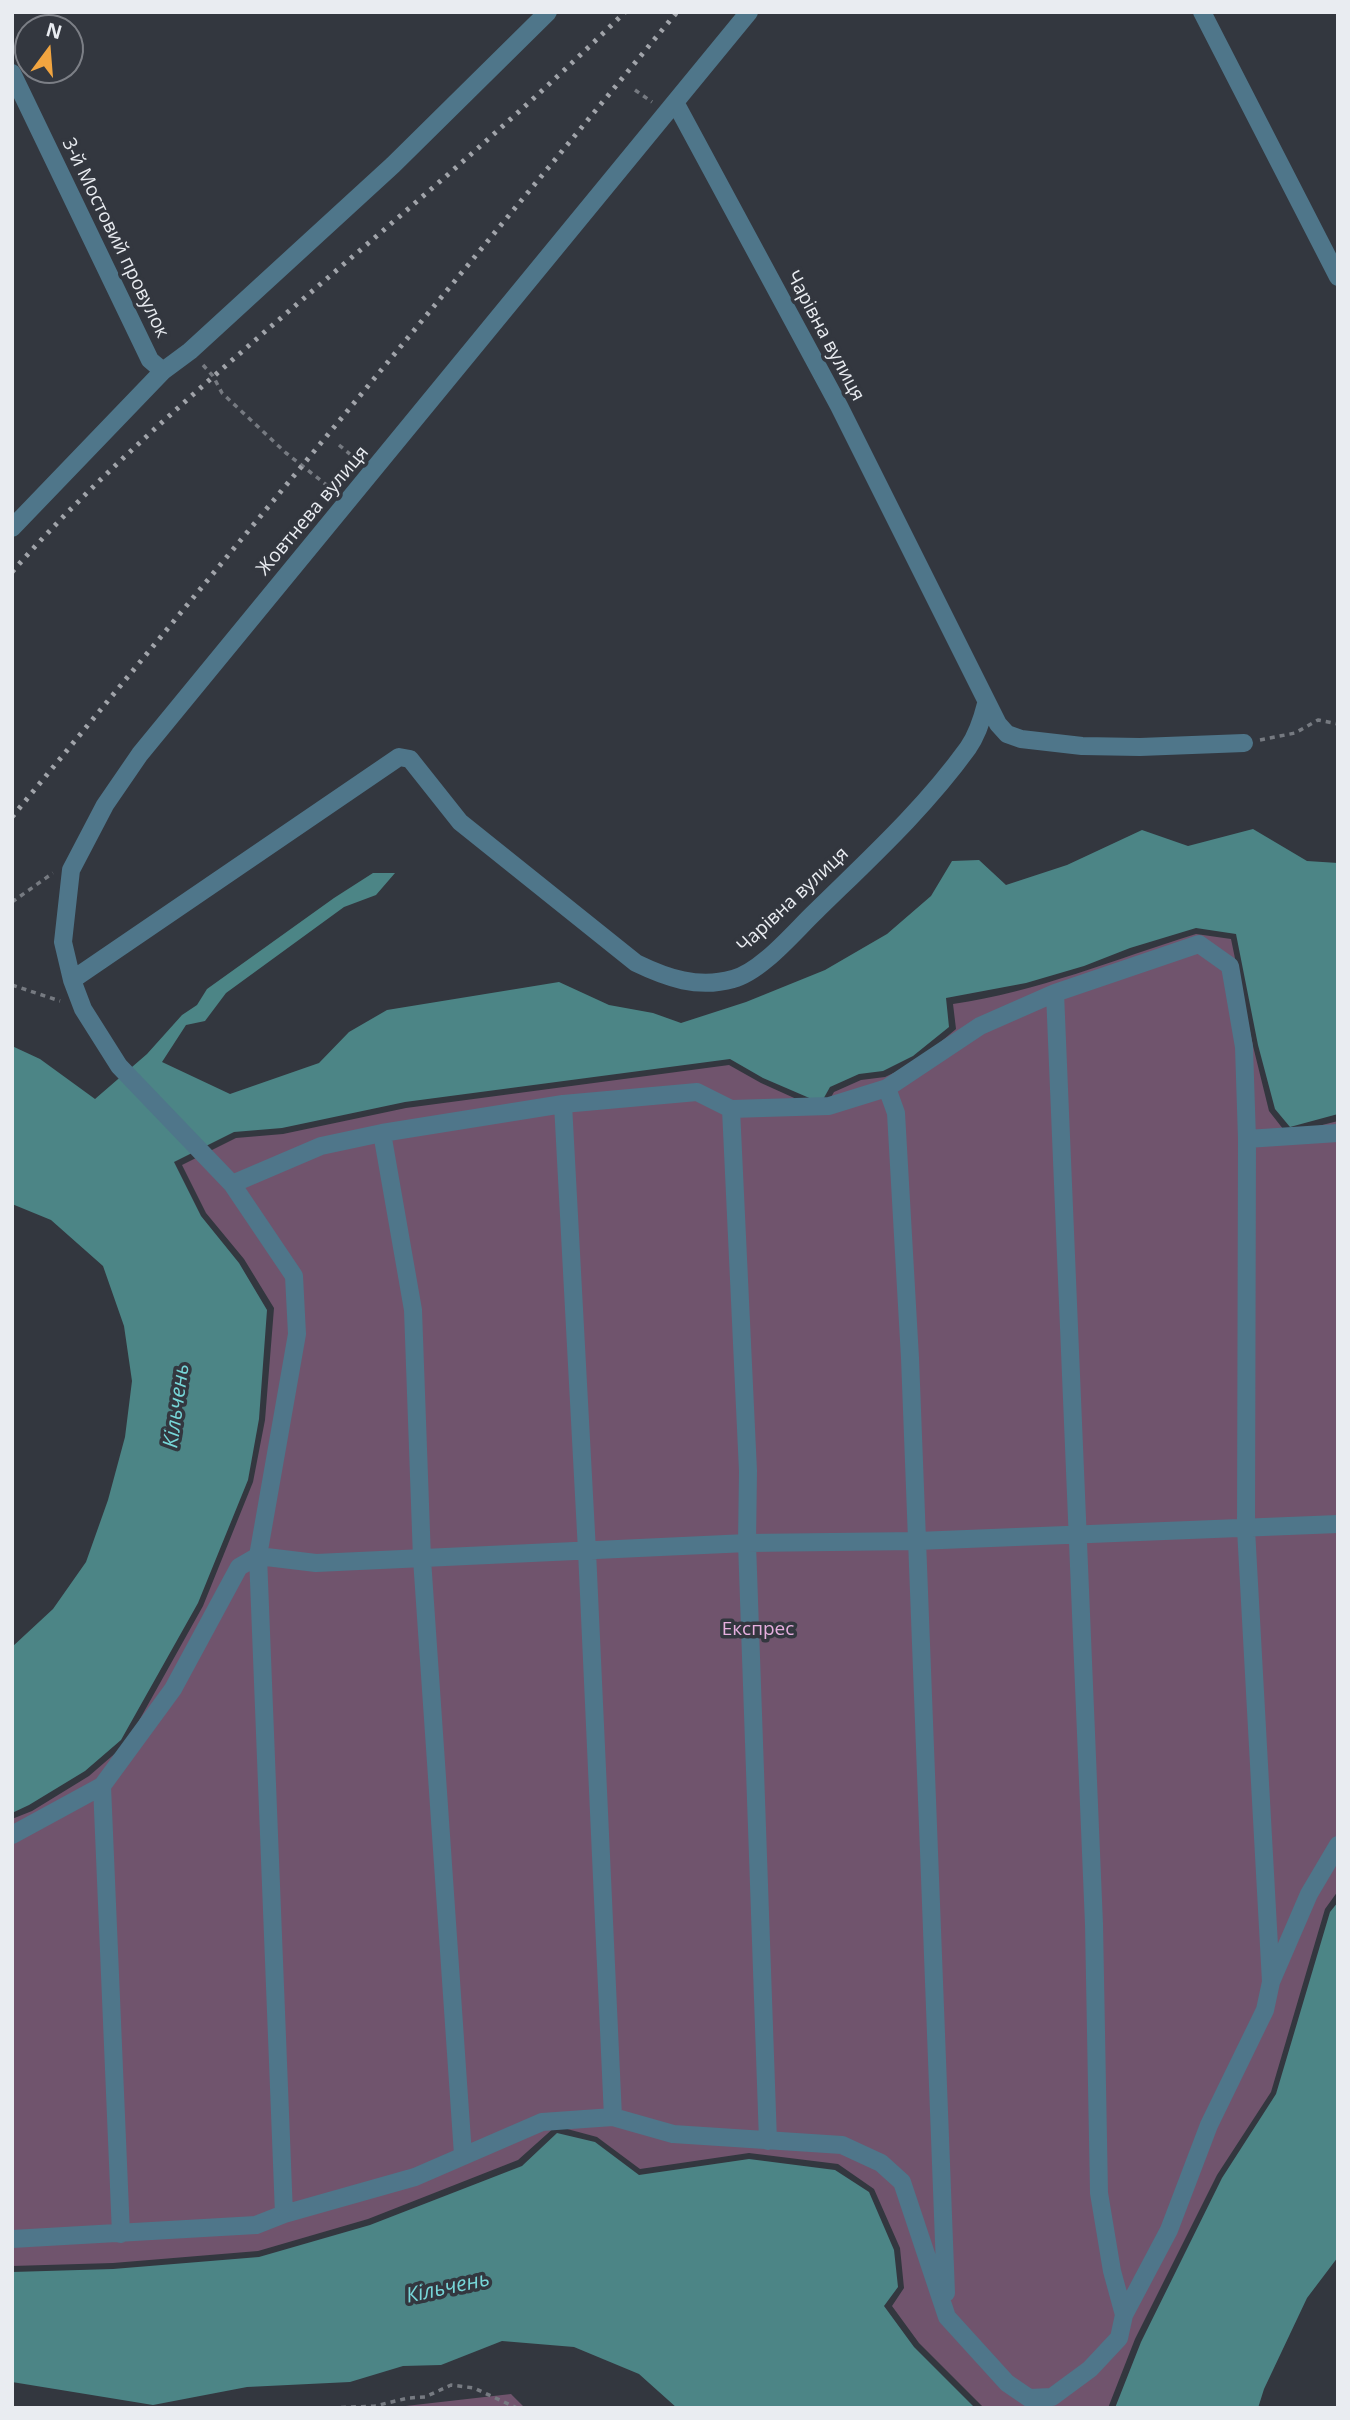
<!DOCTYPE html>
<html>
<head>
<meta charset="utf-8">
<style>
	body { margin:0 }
	#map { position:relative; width:1350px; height:2420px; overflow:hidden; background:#33373f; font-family:"Open Sans",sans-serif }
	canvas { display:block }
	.frame { position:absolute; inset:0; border:14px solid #e9ecf1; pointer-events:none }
	.north { position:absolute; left:14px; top:14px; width:70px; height:70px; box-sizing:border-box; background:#33373f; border:2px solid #7c7f86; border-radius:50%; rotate:16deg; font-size:19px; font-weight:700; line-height:28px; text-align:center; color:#e9ecf1 }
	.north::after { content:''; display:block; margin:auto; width:24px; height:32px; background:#f2a540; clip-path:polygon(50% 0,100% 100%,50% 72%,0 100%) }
</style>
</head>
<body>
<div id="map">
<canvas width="1350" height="2420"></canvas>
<div class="frame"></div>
<div class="north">N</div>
</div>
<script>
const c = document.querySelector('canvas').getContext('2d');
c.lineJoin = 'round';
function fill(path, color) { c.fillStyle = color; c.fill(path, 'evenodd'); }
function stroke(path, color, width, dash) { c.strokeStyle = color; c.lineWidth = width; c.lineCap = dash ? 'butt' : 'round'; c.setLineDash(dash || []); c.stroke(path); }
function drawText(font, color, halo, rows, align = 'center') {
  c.font = font + ' "Open Sans",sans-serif'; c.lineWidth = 7; c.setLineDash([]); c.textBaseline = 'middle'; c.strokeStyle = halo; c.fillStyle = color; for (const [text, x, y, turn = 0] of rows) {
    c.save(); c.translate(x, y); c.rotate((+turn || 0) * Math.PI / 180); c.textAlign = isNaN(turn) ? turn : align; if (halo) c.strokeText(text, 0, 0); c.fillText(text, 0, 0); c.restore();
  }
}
fill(new Path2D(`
	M1196 934 1231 939 1253 1046 1269 1111 1287 1134 1338 1121V1891L1325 1909 1271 2092 1217 2175 1135 2339 1108 2408H984L919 2343 892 2306 904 2288 900 2248 874 2189 838 2164 749 2153 640 2169 597 2137 556 2126 518 2160 368 2219 258 2251 113 2263 12 2266V1819L32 1811 89 1776 126 1744 203 1606 253 1482 265 1420 274 1308 244 1259 206 1213 182 1165 236 1138 283 1134 406 1108 729 1065 761 1083 823 1111 834 1092 861 1080 885 1077 917 1062 956 1029 953 1004C1037 992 1115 959 1196 934Z
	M511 2394 525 2408H388Z`), '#70546d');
fill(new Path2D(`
	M1253 829 1307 861 1338 863V1114L1290 1127 1275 1109 1258 1045 1236 934 1196 928 1130 948 1084 966 1026 983 946 998 949 1027 913 1056 883 1071 859 1074 830 1087 821 1103 763 1078 730 1059 405 1102 282 1128 234 1132 174 1162 201 1216 239 1263 267 1310 259 1419 248 1480 198 1603 121 1740 85 1771 29 1805 12 1813V1647L53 1609 86 1562 108 1500 125 1437 132 1381 124 1326 103 1266 51 1220 12 1204V1046L40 1059 95 1099 147 1054 182 1015 197 1005 207 989 334 898 373 873H395L376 895 344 907 226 993 205 1021 186 1025 162 1062 230 1094 319 1063 349 1032 387 1010 559 982 609 1005 653 1013 681 1023 746 1002 825 970 887 934 931 896 952 861 979 860 1006 885 1067 865 1142 830 1188 846Z
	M1338 1902V2257L1307 2298 1264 2389 1258 2408H1115L1141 2342 1222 2178 1276 2094 1330 1912Z
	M557 2133 595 2142 639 2175 749 2159 835 2170 869 2192 894 2250 898 2287 884 2306 914 2347 975 2408H677L639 2374 574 2347 502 2341 441 2365 403 2366 350 2382 247 2387 153 2405 12 2382V2272L113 2269 259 2257 370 2225 522 2166Z`), '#4c8586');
stroke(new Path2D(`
	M635 90 652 102
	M203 365 213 376 222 393 286 453 333 490
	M339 445 357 460
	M1260 740 1295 733 1318 720 1338 724
	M12 902 53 873
	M12 985 60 1001
	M331 2408 375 2406 408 2398 425 2397 451 2385 474 2388 517 2408`), '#767a81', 3.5, [5, 5]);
stroke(new Path2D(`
	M1202 12 1338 277
	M12 73 150 360 163 371
	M676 104 839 406 998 724 1007 734 1021 739 1082 746 1140 747 1244 743
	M12 528 163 371 190 351 393 165 548 12
	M72 980 399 757 410 759 460 822 636 963C667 978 698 989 733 979 761 972 794 932 815 912 868 860 924 809 968 748 977 735 982 720 986 704
	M1055 993 1094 1924 1099 2193 1112 2271 1124 2315
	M887 1088 896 1113 910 1358 946 2293
	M563 1104 587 1551 613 2117
	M731 1109 748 1471 747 1543 768 2141
	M382 1133 413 1310 422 1559 463 2155
	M1247 1139 1338 1133
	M232 1184 321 1146 382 1133 563 1104 697 1092 731 1109 829 1106 887 1088 980 1026 1055 993 1199 944 1230 966 1244 1047 1247 1139 1246 1529 1271 1982
	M102 1786 121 2234
	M12 1835 102 1786 173 1689 239 1567 258 1556 316 1563 747 1543 917 1541 1338 1524
	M284 2214 258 1556 297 1334 294 1276 232 1184 119 1066 83 1009 72 980 63 942 71 870 105 805 140 754 749 12
	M12 2239 256 2225 284 2214 415 2177 542 2122 613 2117 673 2134 842 2145 881 2163 902 2182 947 2317 1007 2383 1029 2398 1052 2397 1090 2369 1119 2338 1124 2315 1169 2230 1209 2125 1265 2010 1271 1982 1309 1894 1338 1845`), '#4f768a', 18);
stroke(new Path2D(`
	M12 572C85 489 169 415 253 342 378 234 507 128 625 12
	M12 817 677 12`), '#a1a4aa', 5, [3.5, 7]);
drawText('19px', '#e9ecf1', '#33373f', [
	["3-й Мостовий провулок",115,238,64],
	["Чарівна вулиця",825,336,62],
	["Жовтнева вулиця",313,511,-50],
	["Чарівна вулиця",793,900,-43]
]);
drawText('19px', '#e6afdf', '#33373f', [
	["Експрес",758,1630]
]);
drawText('italic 21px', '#77d6d8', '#33373f', [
	["Кільчень",177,1406,-82],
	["Кільчень",448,2288,-12]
]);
</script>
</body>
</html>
